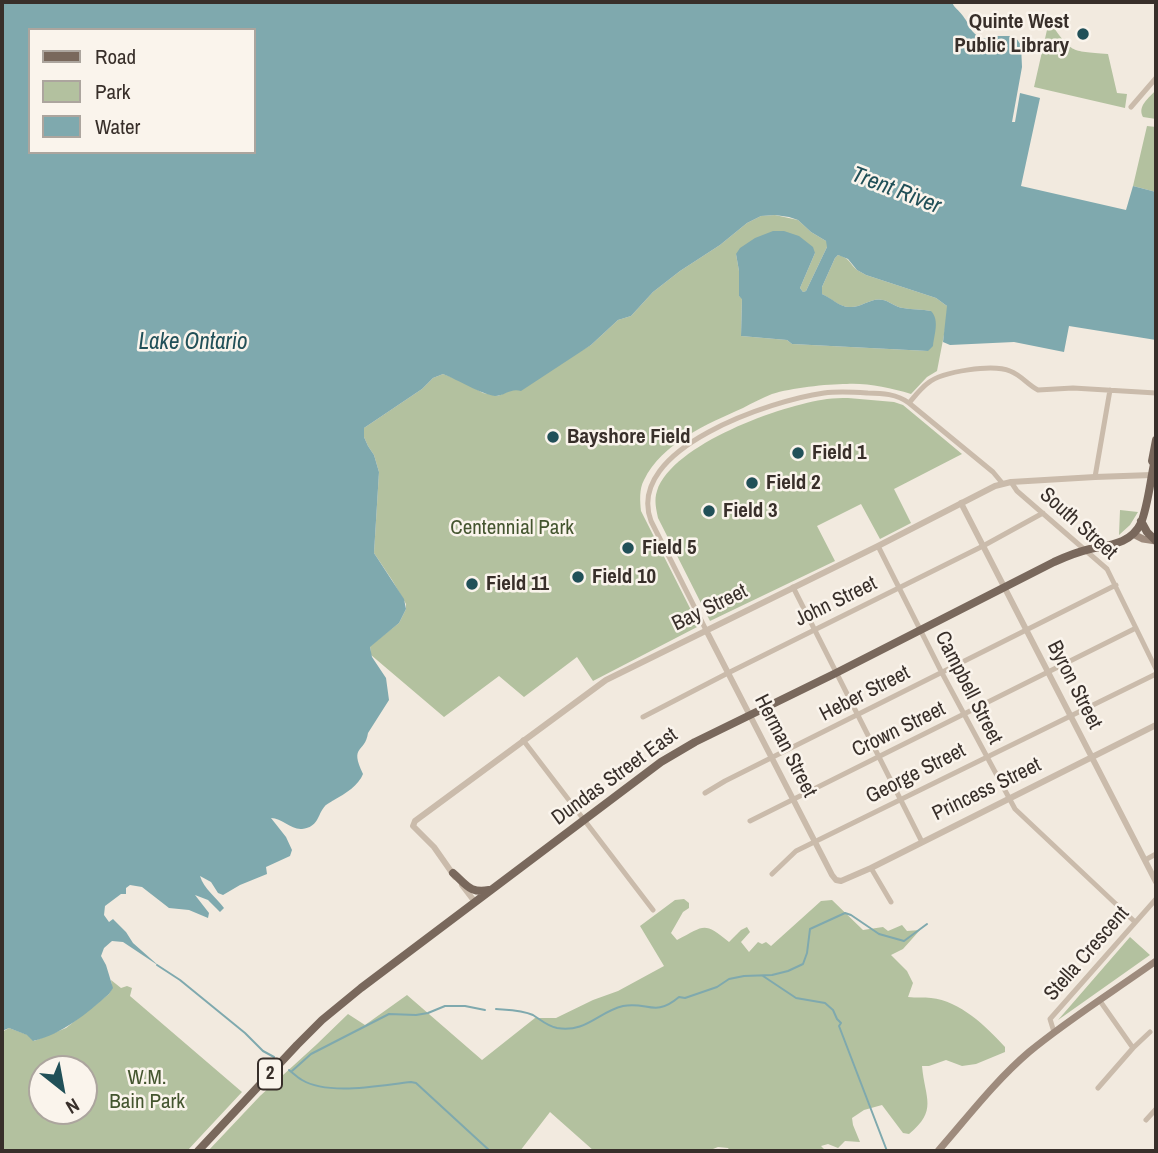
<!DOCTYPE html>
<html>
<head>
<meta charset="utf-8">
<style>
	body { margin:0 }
	#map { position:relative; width:1158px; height:1153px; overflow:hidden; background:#f2eadf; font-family:"Archivo Narrow",sans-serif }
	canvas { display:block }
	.frame { position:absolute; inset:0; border:4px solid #382f2a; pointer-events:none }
	.legend { position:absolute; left:28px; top:28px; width:228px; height:126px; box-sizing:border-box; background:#faf4ec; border:2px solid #aca59e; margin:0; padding:9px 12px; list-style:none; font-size:21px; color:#382f2a }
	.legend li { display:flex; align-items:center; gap:14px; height:35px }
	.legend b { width:35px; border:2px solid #aca59e }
	.north { position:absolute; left:28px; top:1055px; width:70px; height:70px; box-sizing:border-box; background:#faf4ec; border:2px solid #aca59e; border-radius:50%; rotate:149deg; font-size:19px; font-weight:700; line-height:28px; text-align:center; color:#382f2a }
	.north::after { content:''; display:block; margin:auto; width:24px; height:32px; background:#215058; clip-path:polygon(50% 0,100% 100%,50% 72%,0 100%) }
</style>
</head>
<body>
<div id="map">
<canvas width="1158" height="1153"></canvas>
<div class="frame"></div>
<ul class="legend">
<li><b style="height:9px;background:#79685c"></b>Road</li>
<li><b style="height:19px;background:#b3c19f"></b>Park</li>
<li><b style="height:19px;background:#7fa9ae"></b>Water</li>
</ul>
<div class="north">N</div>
</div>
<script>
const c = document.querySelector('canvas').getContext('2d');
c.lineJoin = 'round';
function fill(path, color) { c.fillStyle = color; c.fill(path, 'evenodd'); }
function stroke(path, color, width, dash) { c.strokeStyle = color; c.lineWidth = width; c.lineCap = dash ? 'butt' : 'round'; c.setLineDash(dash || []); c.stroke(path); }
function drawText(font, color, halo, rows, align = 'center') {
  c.font = font + ' "Archivo Narrow",sans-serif'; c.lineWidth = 5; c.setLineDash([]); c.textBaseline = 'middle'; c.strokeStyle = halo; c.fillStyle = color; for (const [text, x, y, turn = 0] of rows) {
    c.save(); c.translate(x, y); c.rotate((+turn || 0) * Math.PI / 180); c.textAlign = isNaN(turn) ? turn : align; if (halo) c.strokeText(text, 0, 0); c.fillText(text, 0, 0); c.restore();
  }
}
fill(new Path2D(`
	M1049 21C1072 53 1069 51 1108 54L1117 93 1127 94 1125 108 1034 87Z
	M1156 90V119L1143 117C1137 106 1149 98 1156 90Z
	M1147 126 1156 127V192L1133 186Z
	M775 215 798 220 811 232 826 241 828 243 827 247 806 291 803 292 800 288 815 253 736 254 739 271V296L742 298 741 336 787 340 792 344 928 351 931 311C922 309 912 310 903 308 895 307 889 301 883 300 872 297 862 307 851 307 840 308 831 298 822 294V287L835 258 838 255C850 258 849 263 857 270 860 272 863 273 866 275L936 298 947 306 948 314 937 371 927 377 911 394C890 388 868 383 847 384 826 384 791 388 772 394 762 398 752 403 743 408 707 424 662 443 644 480 639 489 640 501 641 511L699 626 593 681 577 657 524 697 499 676 444 717 371 655 370 646 399 623 406 609V604L392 580 374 553 379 472 374 455 368 446 364 437V428L422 389 433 378 443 374 462 381 483 393 498 396 513 389 591 345 618 320 631 316 653 292 680 271 720 245 747 223 761 216Z
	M848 398 894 402 903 405 962 454 894 489 911 523 880 539 861 504 817 526 835 561 710 621 658 518C656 508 654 500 657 491 672 444 782 405 827 399 834 398 841 398 848 398Z
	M1120 510 1138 512 1130 525 1119 535Z
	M684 899 689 903V908L683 912 671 933 677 940C705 926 703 921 729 942L741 930 747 927 750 932 741 942 749 952 758 942 762 944 766 942 771 946 821 901 832 900 863 930 883 927 888 931 902 925 907 931 920 930 903 949 891 955 907 971 913 983 908 997C916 998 924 997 931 998 960 1001 986 1026 1005 1047V1052L976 1064 962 1066 946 1060 929 1066H922C925 1099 938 1110 909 1134L903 1133 882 1105 864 1110 852 1118 853 1125 860 1142 845 1141 838 1148 828 1144 821 1146 826 1151H730L728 1148 718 1147 708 1151H594L550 1112 520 1151H208L260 1096 316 1045 348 1014 365 1025 407 995 482 1060 535 1018H556L593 1000 618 991 664 966 640 926 675 900Z
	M1130 937 1150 955 1058 1020Z
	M111 980 121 988 127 986 132 988 130 996 242 1092 187 1151H2V1032L9 1028 28 1035 34 1041 66 1028 109 994 112 988ZM42 1069H84V1111H42Z`), '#b3c19f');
fill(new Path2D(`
	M2 2H952C954 8 959 10 963 16 972 28 968 30 982 39L996 36H1010L1016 38 1021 45 1022 67 1012 122H1015L1020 93 1040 98 1021 186 1126 210 1133 186 1156 192V340L1069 326 1064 352 1014 342 950 345 943 342 947 306 936 298 866 275 857 270 848 259 838 255 835 258 822 287V294C832 298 840 308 851 307 862 307 872 297 883 300 889 301 895 307 903 308 913 310 922 309 931 311 940 320 934 335 933 346L928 351 792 344 787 340 741 336 742 299 739 296V271L736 254 740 248 755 238 773 231H784L799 236 813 247 815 253 800 288 803 292 806 291 827 247 826 241 811 232 798 220 789 217 775 215 761 216 747 223 720 245 680 271 653 292 631 316 618 320 591 345 521 391C510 388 505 396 495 396 481 394 458 380 443 374L433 378 422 389 364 428V437L368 446 374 455 379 472 374 553 404 599 406 609 399 623 370 647 372 657 386 678 389 700 368 733C365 754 349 744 363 774 359 785 345 794 334 800 334 800 325 805 325 806 317 815 319 827 302 829 291 830 282 818 271 818L286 837 292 850 290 856 266 867 267 874 240 885 223 895 218 893 211 882 200 876C204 889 216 897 224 908L220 912 208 900 195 895 209 913 208 918 189 910 169 908 142 887 130 885 126 888V894H121L105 906 104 915 109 922 113 919 126 932 133 943 159 966 123 942 112 941 104 948 101 956 106 965 113 988 109 994C87 1013 63 1034 33 1041L27 1035 9 1028 2 1031ZM30 30H254V152H30Z`), '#7fa9ae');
stroke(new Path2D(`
	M157 965 180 980 245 1033 263 1051 274 1057
	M763 976 796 998 825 1003 833 1010 837 1019 841 1023 839 1026 887 1151
	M496 1009C509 1010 522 1010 533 1015 541 1020 547 1026 557 1028 586 1033 598 1012 623 1006 648 1001 654 1018 679 997L685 998 717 987 729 979 744 976 772 975 788 971 803 964 807 953 810 929 845 913 851 915 879 934 904 941 927 924
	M289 1070C293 1073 297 1077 302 1080 329 1096 381 1085 411 1082L416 1083 490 1151
	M292 1071 311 1054 389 1014 416 1015 428 1013 445 1006H465L485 1010`), '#7fa9ae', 2);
stroke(new Path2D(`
	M1131 107 1156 78
	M909 403C915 396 921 388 928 383 943 371 993 364 1010 371 1021 375 1028 385 1038 390L1073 388 1156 393
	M1095 477 1110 390
	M1011 482 1017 491 1107 569 1156 669
	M878 546 942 673 1015 809 1135 922
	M793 587 922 842
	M706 630 651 521C624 448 773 400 824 393 839 391 853 392 868 393 882 393 897 394 909 403L993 472 1003 484
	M643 717 728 673 983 546 1043 513
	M523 740 653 910
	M705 793 725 781 1116 585
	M750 821 1136 628
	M1145 860 1156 854
	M871 868 891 902
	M772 874 796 851 1156 674
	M1100 1001 1133 1048
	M1054 1032 1050 1019 1156 899
	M1098 1088 1133 1048 1150 1032
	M1146 1120 1156 1109`), '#cabbab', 5);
stroke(new Path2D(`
	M961 503 1156 882
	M706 630 832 875 836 880 841 881 871 868 1156 725
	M455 877 434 847 413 826 415 821 606 680 878 546 995 486 1011 482 1095 477 1152 475
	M462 885 475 902`), '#cabbab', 6);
stroke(new Path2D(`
	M1133 534 1143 539 1156 541
	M938 1151C967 1118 995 1081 1029 1052 1069 1019 1114 991 1156 961`), '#9e8b7d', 7);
stroke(new Path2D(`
	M1141 521 1147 532 1156 541
	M453 873C466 884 470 894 489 890
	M198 1151 297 1045 322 1020 361 988 661 762 695 742 836 673 1054 562C1065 557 1077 552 1090 549 1109 545 1131 544 1141 523 1148 505 1150 483 1154 464L1152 461 1156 440`), '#79685c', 8);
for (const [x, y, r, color] of [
	[1083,34,7,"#215058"],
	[553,437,7,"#215058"],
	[798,453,7,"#215058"],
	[752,483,7,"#215058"],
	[709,511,7,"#215058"],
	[628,548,7,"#215058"],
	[578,577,7,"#215058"],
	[472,584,7,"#215058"]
]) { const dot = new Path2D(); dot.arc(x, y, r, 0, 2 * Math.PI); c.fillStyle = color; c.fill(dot); stroke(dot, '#faf4ec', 2.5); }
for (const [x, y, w] of [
	[270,1074,24]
]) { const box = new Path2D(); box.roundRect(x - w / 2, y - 15.5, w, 31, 5); c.fillStyle = '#faf4ec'; c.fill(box); stroke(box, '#382f2a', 2); }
drawText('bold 19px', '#382f2a', null, [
	["2",270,1074]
]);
drawText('bold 21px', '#382f2a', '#faf4ec', [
	["Quinte West",1069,22,"right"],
	["Public Library",1069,46,"right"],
	["Bayshore Field",567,437],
	["Field 1",812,453],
	["Field 2",766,483],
	["Field 3",723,511],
	["Field 5",642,548],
	["Field 10",592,577],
	["Field 11",486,584]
], 'left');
drawText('21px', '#382f2a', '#faf4ec', [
	["South Street",1078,524,42],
	["John Street",836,602,-26],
	["Bay Street",710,608,-26],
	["Byron Street",1074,685,63],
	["Campbell Street",968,688,63],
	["Heber Street",865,694,-27],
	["Crown Street",899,730,-26],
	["Herman Street",785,746,63],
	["George Street",916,774,-27],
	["Dundas Street East",615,777,-36],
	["Princess Street",987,790,-26],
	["Stella Crescent",1087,954,-49]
]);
drawText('21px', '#44552f', '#faf4ec', [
	["Centennial Park",512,528],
	["W.M.",147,1078],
	["Bain Park",147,1102]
]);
drawText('italic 23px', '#215058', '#faf4ec', [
	["Trent River",896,191,21],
	["Lake Ontario",193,343]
]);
</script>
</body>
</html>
